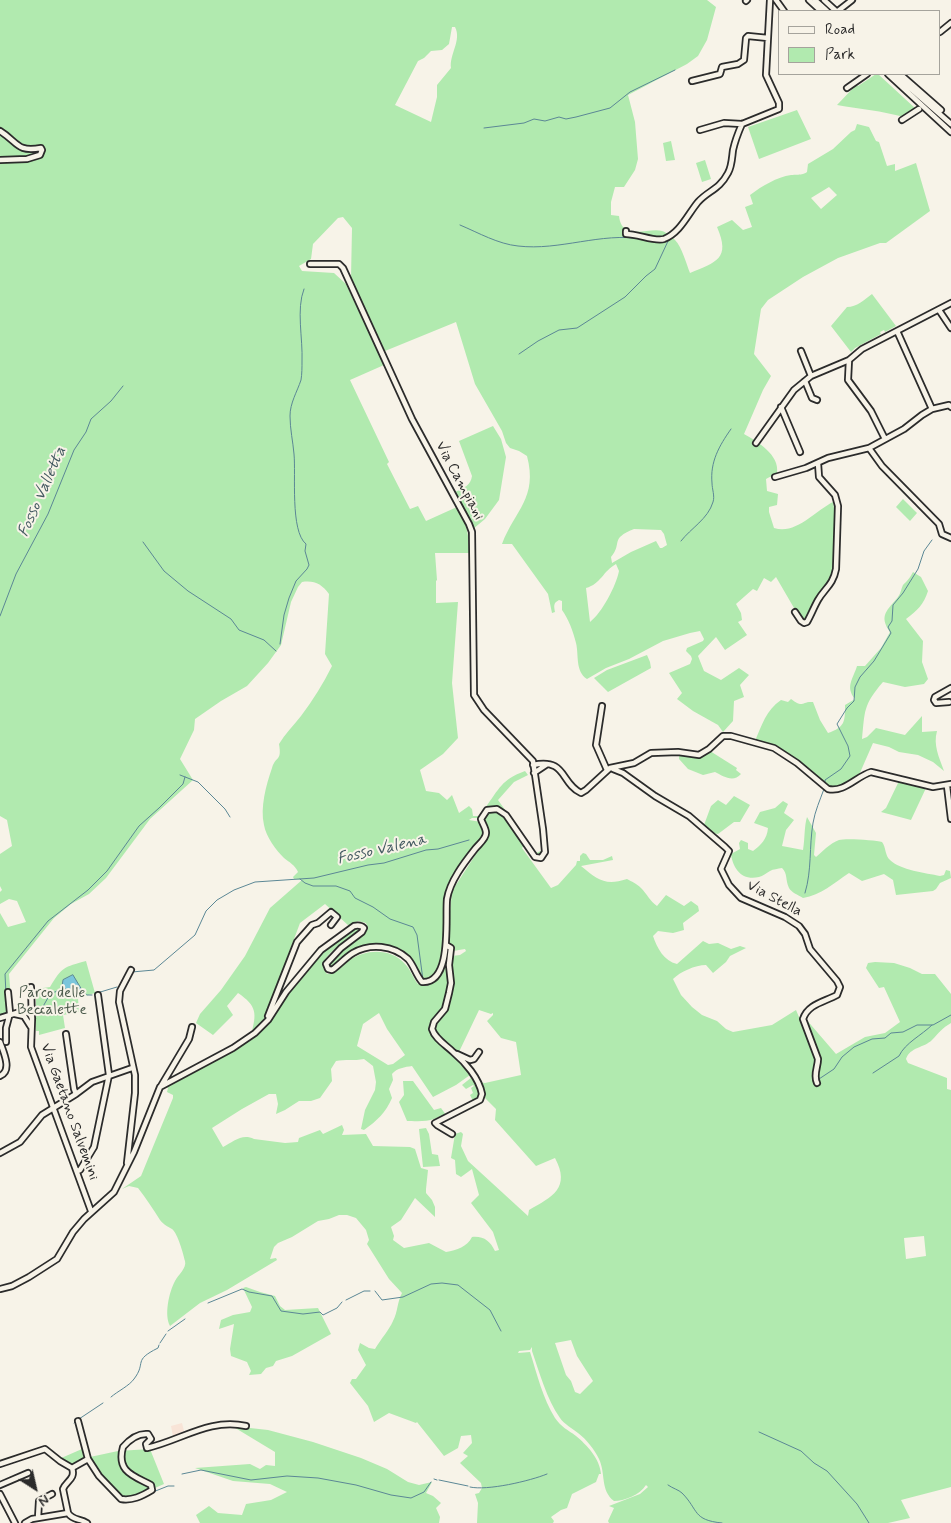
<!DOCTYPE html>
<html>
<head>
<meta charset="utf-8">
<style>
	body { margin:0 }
	#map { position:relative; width:951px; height:1523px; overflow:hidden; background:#f7f3e8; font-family:Mynerve,sans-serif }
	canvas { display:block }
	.legend { position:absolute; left:778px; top:10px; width:162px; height:65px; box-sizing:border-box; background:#f7f3e8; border:1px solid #a5a39c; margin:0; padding:6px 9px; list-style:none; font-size:15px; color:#2b2b2b }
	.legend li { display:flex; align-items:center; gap:10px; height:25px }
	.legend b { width:25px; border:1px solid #a5a39c }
	.north { position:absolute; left:10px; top:1463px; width:50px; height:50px; -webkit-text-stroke:4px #f7f3e8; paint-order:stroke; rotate:145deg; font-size:14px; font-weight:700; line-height:20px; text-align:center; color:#2b2b2b }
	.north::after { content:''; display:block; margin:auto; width:18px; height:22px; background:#2b2b2b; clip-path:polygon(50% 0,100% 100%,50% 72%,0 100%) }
</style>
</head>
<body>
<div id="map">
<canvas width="951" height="1523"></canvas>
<ul class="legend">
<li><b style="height:6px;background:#f7f3e8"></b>Road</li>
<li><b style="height:14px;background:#b1eaaf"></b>Park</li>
</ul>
<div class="north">N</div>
</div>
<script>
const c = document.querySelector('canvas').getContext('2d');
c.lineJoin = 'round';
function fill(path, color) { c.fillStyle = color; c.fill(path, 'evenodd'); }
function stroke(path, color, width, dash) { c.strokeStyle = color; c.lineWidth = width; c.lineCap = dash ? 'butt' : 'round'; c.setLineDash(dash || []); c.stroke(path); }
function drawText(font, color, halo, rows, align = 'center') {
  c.font = font + ' Mynerve,sans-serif'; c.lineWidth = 4; c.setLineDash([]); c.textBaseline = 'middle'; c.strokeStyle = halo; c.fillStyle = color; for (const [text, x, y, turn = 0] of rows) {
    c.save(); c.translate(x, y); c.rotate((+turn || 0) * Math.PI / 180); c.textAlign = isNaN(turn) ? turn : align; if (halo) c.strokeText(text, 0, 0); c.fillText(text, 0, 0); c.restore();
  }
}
fill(new Path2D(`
	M182 1423 184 1431 173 1436 171 1426Z`), '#f8e4d7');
fill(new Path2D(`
	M0 0H707L716 7 707 40 698 56 687 64 628 95 635 122 638 159 635 170 624 187H615L611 202V215L619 216C622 242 649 227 662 231 666 232 672 237 675 240 682 247 686 263 690 273 716 262 731 259 717 227L732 220 743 230 752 227 745 207 753 204 750 195C762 186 777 177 791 175 798 174 801 176 807 172L808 164 833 149 851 132 855 130 857 124 869 127 876 141 879 142 887 166 895 164V171L916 163 930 211 886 243H880L838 258 803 277 768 300 761 309 754 354 771 376 763 390 744 434C757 441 780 455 777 473L766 479 767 491 778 494 777 505 769 507V512L774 528C796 535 815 511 833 502 836 517 838 553 835 568 834 576 810 614 804 621L801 620 776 577 771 582 764 578 757 591 753 589 736 604 741 613 742 620 738 622 747 635 725 650 716 637 698 656 704 671 721 680 739 668 749 675 740 685 744 697 734 701 733 721 723 732 718 725 693 711 677 699 682 693 669 673 690 664 692 659 691 656 686 651 687 648 703 641 704 639 700 631 690 633 663 641 629 659 606 668 587 679C575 671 579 655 576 643 573 631 569 620 562 610V601L559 600C553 603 554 606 555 612L552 613 548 594 512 544H502C515 510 538 498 527 456L519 451 510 448 506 443 502 431 475 384 456 322 385 351 351 278 352 228 343 217 338 218 313 244 311 259 299 266 302 271 334 273 346 284 384 365 350 380 389 462 387 464 410 509 418 506 426 521 457 507C467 526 469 532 469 553H435L437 580 436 581V603L458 602 452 683 458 738 443 754 420 770 426 791 439 793 447 800 452 795 459 813 469 806 472 809 473 816H480L479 818H472L469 820 481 822 484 829V835L474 846 452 880 447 893 444 941 438 971 434 978 426 981C419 977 417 967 411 960 397 944 373 940 354 949 346 953 338 962 330 968L329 963 368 929 366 923 358 921 349 926 325 904 300 923 263 1022 251 1035C257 1013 257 1006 238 993L227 1006 233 1015 213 1035 196 1023 200 1014 221 990 245 956 270 908 302 880 294 879 293 877 298 872C295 865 289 862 284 858 276 850 266 837 264 825 260 808 266 785 272 768 276 755 282 762 279 744 285 734 293 726 301 716 313 700 323 684 332 666L325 654 329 594C322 584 314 580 302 582L298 587 291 602 281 645 268 663 247 686 221 701 195 719 194 730 180 759 193 780 150 819 106 878 89 894 71 904 54 918 9 974 12 1012 0 1016V913L8 927 26 922 17 901 9 899 0 904V892L2 890 0 886V854L12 846 7 820 0 816ZM452 27H455C462 40 449 55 451 68L437 85V97L431 122 395 105 418 61 424 58 431 51 442 50 449 44ZM829 187 837 195 821 209 811 198ZM634 529 661 530 664 534 667 545 662 548H660L656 541 631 552 612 563 611 557C623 543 609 539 634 529ZM616 564 619 571C616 586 602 613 590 622L586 588C601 584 603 571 616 564Z
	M876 74H878L916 109 904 117C882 111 860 109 837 105L856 85 858 86Z
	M797 110 811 139 759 159 748 127Z
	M671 141 675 160 666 161 663 143Z
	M705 160 711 179 702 182 696 163Z
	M872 294 896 326 885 332 884 330 880 332 881 334 855 348 851 352 831 326 847 307C857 307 864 300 872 294Z
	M493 426 501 439 506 457 499 500 485 519 473 529 455 492C464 488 471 485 472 476L459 441Z
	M903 499 917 513 910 521 896 507Z
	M913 572 921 577 928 591C924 604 917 611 906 619L923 641 922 662 928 679 924 684 905 687 883 682C863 705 865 711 862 739L867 737 876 728 905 735 922 716V732L937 731C933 745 939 757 944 771L933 762 918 755 899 752 889 747 873 743 859 775 840 786 833 788 825 785 800 763 755 741C762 725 766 710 781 700L788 702 791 699C804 709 801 701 813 702L820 720 828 733C845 727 845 722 845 705L855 699C845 687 853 679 857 666H865L881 648 890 632C878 615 888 610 898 597 901 593 901 589 903 585 907 581 910 578 913 572Z
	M647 655 650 662 651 668 608 692 594 678 607 670Z
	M710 751 737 768 736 770 741 774C733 783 723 776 715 772L703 775 688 769 679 759V754L696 757Z
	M525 771 528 775 514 782 498 800 536 853 543 850 540 856 535 855 500 809 493 806 486 810 485 808C500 788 501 780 525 771Z
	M899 781 926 788 911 820 881 812 886 808Z
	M734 796 750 805 740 822H734L718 834 713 833 704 825 711 806 718 800 726 805Z
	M783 801 788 804 784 813 794 820 786 830 782 846 803 850C805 839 804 827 807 817L816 833 814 855 816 857C822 852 830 843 839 840 845 838 876 840 882 842 886 847 885 856 890 860 900 870 926 873 940 876L944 875 946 870 950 871 951 878 940 883 936 889 933 891 896 895 893 880 884 874 862 881 849 873C834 883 821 895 803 898 798 895 791 892 789 888 785 880 788 874 782 868 778 869 773 869 770 871 766 873 763 876 759 877 742 881 733 869 731 854L740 849 739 843 741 840 748 843V849L753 851C761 845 767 839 768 828L754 823 760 812 775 808Z
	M497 810 504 816 524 845 522 848 551 888 558 885 576 865 577 861H580V856L583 853 586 854 590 860H603L612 856 613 860 581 866C598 880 605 886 627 879 632 882 636 883 641 888 647 894 650 901 657 906L666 895 684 906 691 901 698 906 699 911 683 923 684 930 673 933 658 931 653 936C657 948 664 961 677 964L703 941 709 944 718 943 731 949 740 946 746 948 730 956 726 962 713 973 706 965C695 965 680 972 673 979L681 995 692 1007 702 1015 717 1021 726 1029 733 1032 772 1025 796 1010 799 1017 805 1018 836 1054 865 1037 885 1033 900 1022 884 987 879 988 866 968 868 963 875 962 894 963 910 968 922 974H935L951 994V1023C942 1028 939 1033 932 1040 924 1048 910 1047 906 1059L908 1063 947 1078V1089L951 1090V1487L901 1500 910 1518 888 1523H609L608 1521 614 1508 609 1506 640 1494 648 1487 646 1485C640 1495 624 1501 614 1501 600 1490 606 1474 599 1459 594 1449 587 1440 578 1433 572 1428 564 1424 560 1418 547 1400 539 1371 532 1351V1347L530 1350 519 1351 518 1353 530 1352C537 1374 543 1399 555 1418 561 1427 568 1430 576 1436 587 1445 600 1459 601 1474H599L596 1482 572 1494 567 1508 561 1510 551 1517 554 1521 553 1523H477L478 1503 475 1494 479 1493 482 1488 481 1483 460 1463 468 1456 463 1453 472 1443 471 1435 461 1436 458 1448 444 1456 417 1422 416 1423 389 1413 374 1422 368 1406 350 1383 352 1379H356L366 1365 358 1350 360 1343 369 1348 375 1349C381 1339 389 1330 393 1321 398 1312 397 1302 402 1293L389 1279 367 1244 369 1240 366 1230 356 1218 347 1215H339L329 1219 318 1221 292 1237 278 1243 274 1247 270 1259 276 1258 277 1260 227 1290 200 1303 170 1326C164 1315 169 1292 175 1281 178 1275 187 1268 185 1261 183 1253 178 1234 172 1229 167 1226 164 1225 160 1220 153 1209 146 1198 138 1188L129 1186 122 1189 141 1176 173 1098V1095L167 1092 168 1088 165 1086 168 1084 169 1086 172 1085 171 1082 255 1035 300 977 330 946 355 928 359 929 358 931C349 938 328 952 323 963 322 967 325 971 327 974 336 974 343 965 350 960 366 949 391 948 405 964 411 970 413 978 418 984L427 986 440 977 447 949 450 950 447 969 449 985 444 1005 431 1031 465 1068 470 1075 456 1085 433 1097 412 1066C405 1067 397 1068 392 1074L393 1080 389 1089 392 1098C386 1112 377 1121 364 1130L361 1129 365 1110 375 1090 376 1082 373 1066 364 1059C354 1061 345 1059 336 1061L331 1069 332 1081 320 1098 311 1101H299L285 1110 276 1114 278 1104 276 1094H269L242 1109 212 1128 223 1147C233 1142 242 1133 254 1139L285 1143 298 1142 299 1138 320 1130 323 1134 342 1125 344 1130 342 1135 366 1134 373 1146 410 1147 415 1149 421 1168 428 1170 426 1189V1193L432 1200 435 1207V1217L415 1198 401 1220 391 1227 394 1236 393 1240 404 1248 429 1243 446 1252C457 1250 467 1247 472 1237 484 1236 490 1241 495 1251L499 1250 493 1232 471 1203 479 1195 472 1169 461 1177 456 1174 455 1160 451 1158 455 1134 461 1132 463 1134 461 1146 468 1161 528 1216 529 1210C552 1197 571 1188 555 1158L536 1166 495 1120 496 1109 485 1098 479 1082 485 1083 521 1075 516 1042 501 1038 487 1021 493 1015V1013L491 1014 479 1010 458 1054 437 1036 434 1031 448 1002 452 956 460 955 466 951 465 949 453 951V947L447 942 452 891 487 837 484 818 487 812ZM379 1013 387 1029 405 1055 393 1064 388 1065 357 1046 363 1024ZM924 1236 926 1256 906 1259 904 1238ZM571 1340 577 1356 593 1381 580 1394 575 1392 571 1381 566 1375 555 1343Z
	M86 961 95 993 78 998 79 1012 63 1015 65 1028 39 1035V1031H36V989L50 987C62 967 64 967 86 961Z
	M472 1077 480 1090V1098L446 1115C441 1116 438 1117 434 1119 427 1122 414 1121 407 1121L399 1102 404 1095 403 1081H413L434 1110 441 1108 446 1115 473 1101 470 1095 473 1093 471 1088 474 1086 473 1085 466 1089 462 1085Z
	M426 1128 429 1134 432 1154 438 1155 440 1166 423 1167 419 1129Z
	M246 1287 260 1292 275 1296 280 1306 285 1310 318 1308 331 1334 292 1356 276 1361 273 1366 266 1368 261 1374 249 1375 251 1371 247 1362 231 1356 230 1349 234 1324 219 1329 221 1320 233 1315 250 1312 252 1307 243 1288Z
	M232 1426 268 1430 313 1442 361 1458 387 1469 408 1482 419 1485 432 1482 426 1493 433 1496 441 1503 436 1508 440 1517 439 1523H200L196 1515 209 1506 218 1513 242 1515 246 1504 271 1500 287 1492 270 1484 233 1481 195 1468 250 1464 260 1469 266 1465 275 1466V1452Z
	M82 1449 85 1459 75 1465 74 1463 70 1466 59 1459Z
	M150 1449 164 1484 132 1498 120 1497 90 1462V1457L118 1451Z`), '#b1eaaf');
const water = new Path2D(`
	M73 975 82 990V992H69L62 986 63 980Z`);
fill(water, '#7bc5db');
stroke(water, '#5b8795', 1);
stroke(new Path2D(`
	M484 128 524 123 534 119 545 121 559 117 566 119 576 117 610 108 630 92 675 70
	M460 225C479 233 498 244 518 246 560 251 601 232 642 239
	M651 241 659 242
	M519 354 538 341 559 330 577 328 625 297 646 276 655 269 669 239
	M681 541C691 528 708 519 713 502 715 496 712 489 712 483 710 462 719 446 731 429
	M143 542 164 571 188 591 231 619 239 630 264 640 276 651
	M0 616 16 574 48 514 74 450 86 432 91 419 111 401 123 386
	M280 644 284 615 289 598 296 581 307 569 309 565 305 551 306 544C290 531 296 474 294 454 293 442 290 429 290 416 290 403 297 392 301 380 302 374 302 367 302 361 303 339 296 309 304 289
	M180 775 198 782 225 809 230 817
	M825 783V780L841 769 850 756 848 746 837 724 847 708 854 701 855 687 860 677 874 661 891 633 888 627 892 621 893 605 903 593 918 569 924 551 932 540
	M300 879 305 883 313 886H336L350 891 355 898 373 907 390 919 413 927 417 935 423 980
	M805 893C812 870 809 847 813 823 815 811 820 800 824 789
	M132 972 154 970 195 935 206 911 217 900 234 890 255 882 314 878 368 865 384 863 426 850 438 849 469 840
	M81 991 87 995H92
	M97 993 117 987
	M6 994 5 974 48 921 88 890 107 871 139 826 159 808 183 784 185 777
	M51 994 61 989
	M41 1010 49 996
	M7 1013V1003
	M873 1073 899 1056C905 1043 922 1035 932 1025
	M819 1079 834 1069 842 1057 854 1047 872 1039 885 1038 891 1033 903 1032 917 1025H933L951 1015
	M375 1291 382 1300 403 1297 431 1284 442 1283 458 1285 490 1310 501 1331
	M346 1300 364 1291H370
	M208 1303 242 1289 249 1292 272 1296 281 1311 303 1314 320 1312 323 1315 337 1308 342 1302
	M168 1331 185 1319
	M160 1343 166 1334
	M111 1397C118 1391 129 1386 134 1379 147 1362 132 1361 158 1348L159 1345
	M79 1419 103 1403
	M74 1423 75 1422
	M759 1432 801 1451 814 1463 827 1471 857 1504 869 1523
	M182 1474 201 1470 251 1480 287 1476 318 1478 356 1485 391 1495 411 1498 424 1492 431 1482
	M434 1479 437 1480
	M439 1480 468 1486
	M668 1485C672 1488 679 1490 682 1493 699 1510 692 1520 722 1523
	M470 1487C487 1491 530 1481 547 1474
	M148 1494 168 1486H174`), '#5b8795', 1);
const minor = new Path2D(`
	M776 0 784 11
	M809 0 821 11
	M815 0 827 11
	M824 0 836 11
	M746 1 747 0
	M838 11 852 0
	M940 32 951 23
	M888 74 951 132
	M894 74 951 124
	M900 74 941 110
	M692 81 720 74 722 67 738 64 744 60 746 38 748 36 768 38
	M847 88 867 74
	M902 120 919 109
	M700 130 724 123 742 124 779 109V103L766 75 770 0
	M0 131C19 143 16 152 41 148L42 150 40 155 27 159 0 160
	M626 231V234C638 234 655 242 664 239 680 233 688 214 698 202 709 190 719 190 728 173 732 166 732 157 733 150 735 141 738 133 742 124
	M939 310 951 328
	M897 331 932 409
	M801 351 811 376
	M849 360 848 380 871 411 885 439
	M805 381 812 398 817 400
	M781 407 800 452
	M756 443 794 390 811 376 849 360 862 349 951 303
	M869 448 882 466 939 524 942 534 951 538
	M775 477 806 468 828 458 869 448 904 429 922 415 932 409 949 405 951 407
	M795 612 801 621 804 623 807 622C811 615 814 607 818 600 825 588 833 585 836 569L838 506 835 495 819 477 818 463
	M949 702 936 703 934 700 935 697 951 688
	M602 706 596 745 607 770
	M533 765C567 758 560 783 581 793L586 790 610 768 634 763 651 753 678 752 699 755 709 749 723 736H731L774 748 797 763 828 789C844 793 857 776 871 772L933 787 951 784
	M613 769 623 773 655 796 689 816 725 847 729 851 721 869 729 885 741 898 785 917 799 926 805 934 810 949 837 981 840 987 837 995C824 1002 808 1004 803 1019L818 1059C818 1067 813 1075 817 1083
	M534 773 546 765
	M947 786 951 819
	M446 945 451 948 449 965 451 983 449 993 445 1009 434 1022 432 1029C435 1039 446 1045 453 1052 465 1062 479 1078 482 1094L480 1100 435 1123 437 1125 452 1134
	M31 987 32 1020 31 1047 91 1211
	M15 1014 24 1016 31 1027
	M268 1016 297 942 312 925 318 923 331 912 337 917 331 925
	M0 1018 23 1011 30 1014 32 1018
	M66 1034 74 1089 76 1094
	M0 1042C3 1051 13 1071 0 1076
	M6 1042V1028L10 1013 8 992
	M457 1054 470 1060 474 1059 479 1052
	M161 1086 189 1039 192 1027
	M0 1153 20 1142 42 1115 76 1094 92 1082 132 1068
	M127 1163 135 1093V1075L119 1002 120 991 131 970
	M77 1171 80 1170 94 1147 109 1075 98 995
	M0 1289 12 1286 29 1277 57 1259 73 1232 84 1219 114 1192 134 1152 160 1087 233 1048 255 1033 268 1020 286 992 321 950 354 926C358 925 361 925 364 928L362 932 341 948 326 964 328 969 332 970C339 965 345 958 353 953 370 943 393 945 408 959 414 966 416 975 422 982 453 984 445 918 447 899 450 881 464 863 475 849 479 844 486 839 486 833 486 828 482 823 481 819L487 810 497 809 506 815 535 857 541 858 545 852 543 829 533 761 484 710 474 695 472 532 469 524 412 419 343 268 339 264H310
	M78 1421 88 1459 99 1476 121 1499C132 1501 142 1496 152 1490L151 1485C134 1476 116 1472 123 1447 129 1440 138 1433 148 1434L151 1439 146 1444 147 1448
	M147 1448C182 1440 209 1418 246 1426
	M0 1464 45 1449 60 1461 72 1468 88 1459
	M0 1485 28 1473
	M0 1494 15 1523
	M68 1513 63 1489C66 1481 76 1479 72 1468
	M38 1518 39 1501 52 1494
	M25 1523 32 1519 68 1513C73 1521 80 1518 87 1523`);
stroke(minor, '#2b2b2b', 8);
stroke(minor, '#f7f3e8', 4.5);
drawText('15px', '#2b2b2b', '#f7f3e8', [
	["Via Campiani",459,481,62],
	["Via Stella",774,899,28],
	["Via Gaetano Salvemini",69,1112,70]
]);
drawText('15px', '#4c5b4c', '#f7f3e8', [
	["Parco delle",52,994],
	["Beccalette",52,1011]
]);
drawText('italic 16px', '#435960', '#f7f3e8', [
	["Fosso Valletta",43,492,-66],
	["Fosso Valena",382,850,-13]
]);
</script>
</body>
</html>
